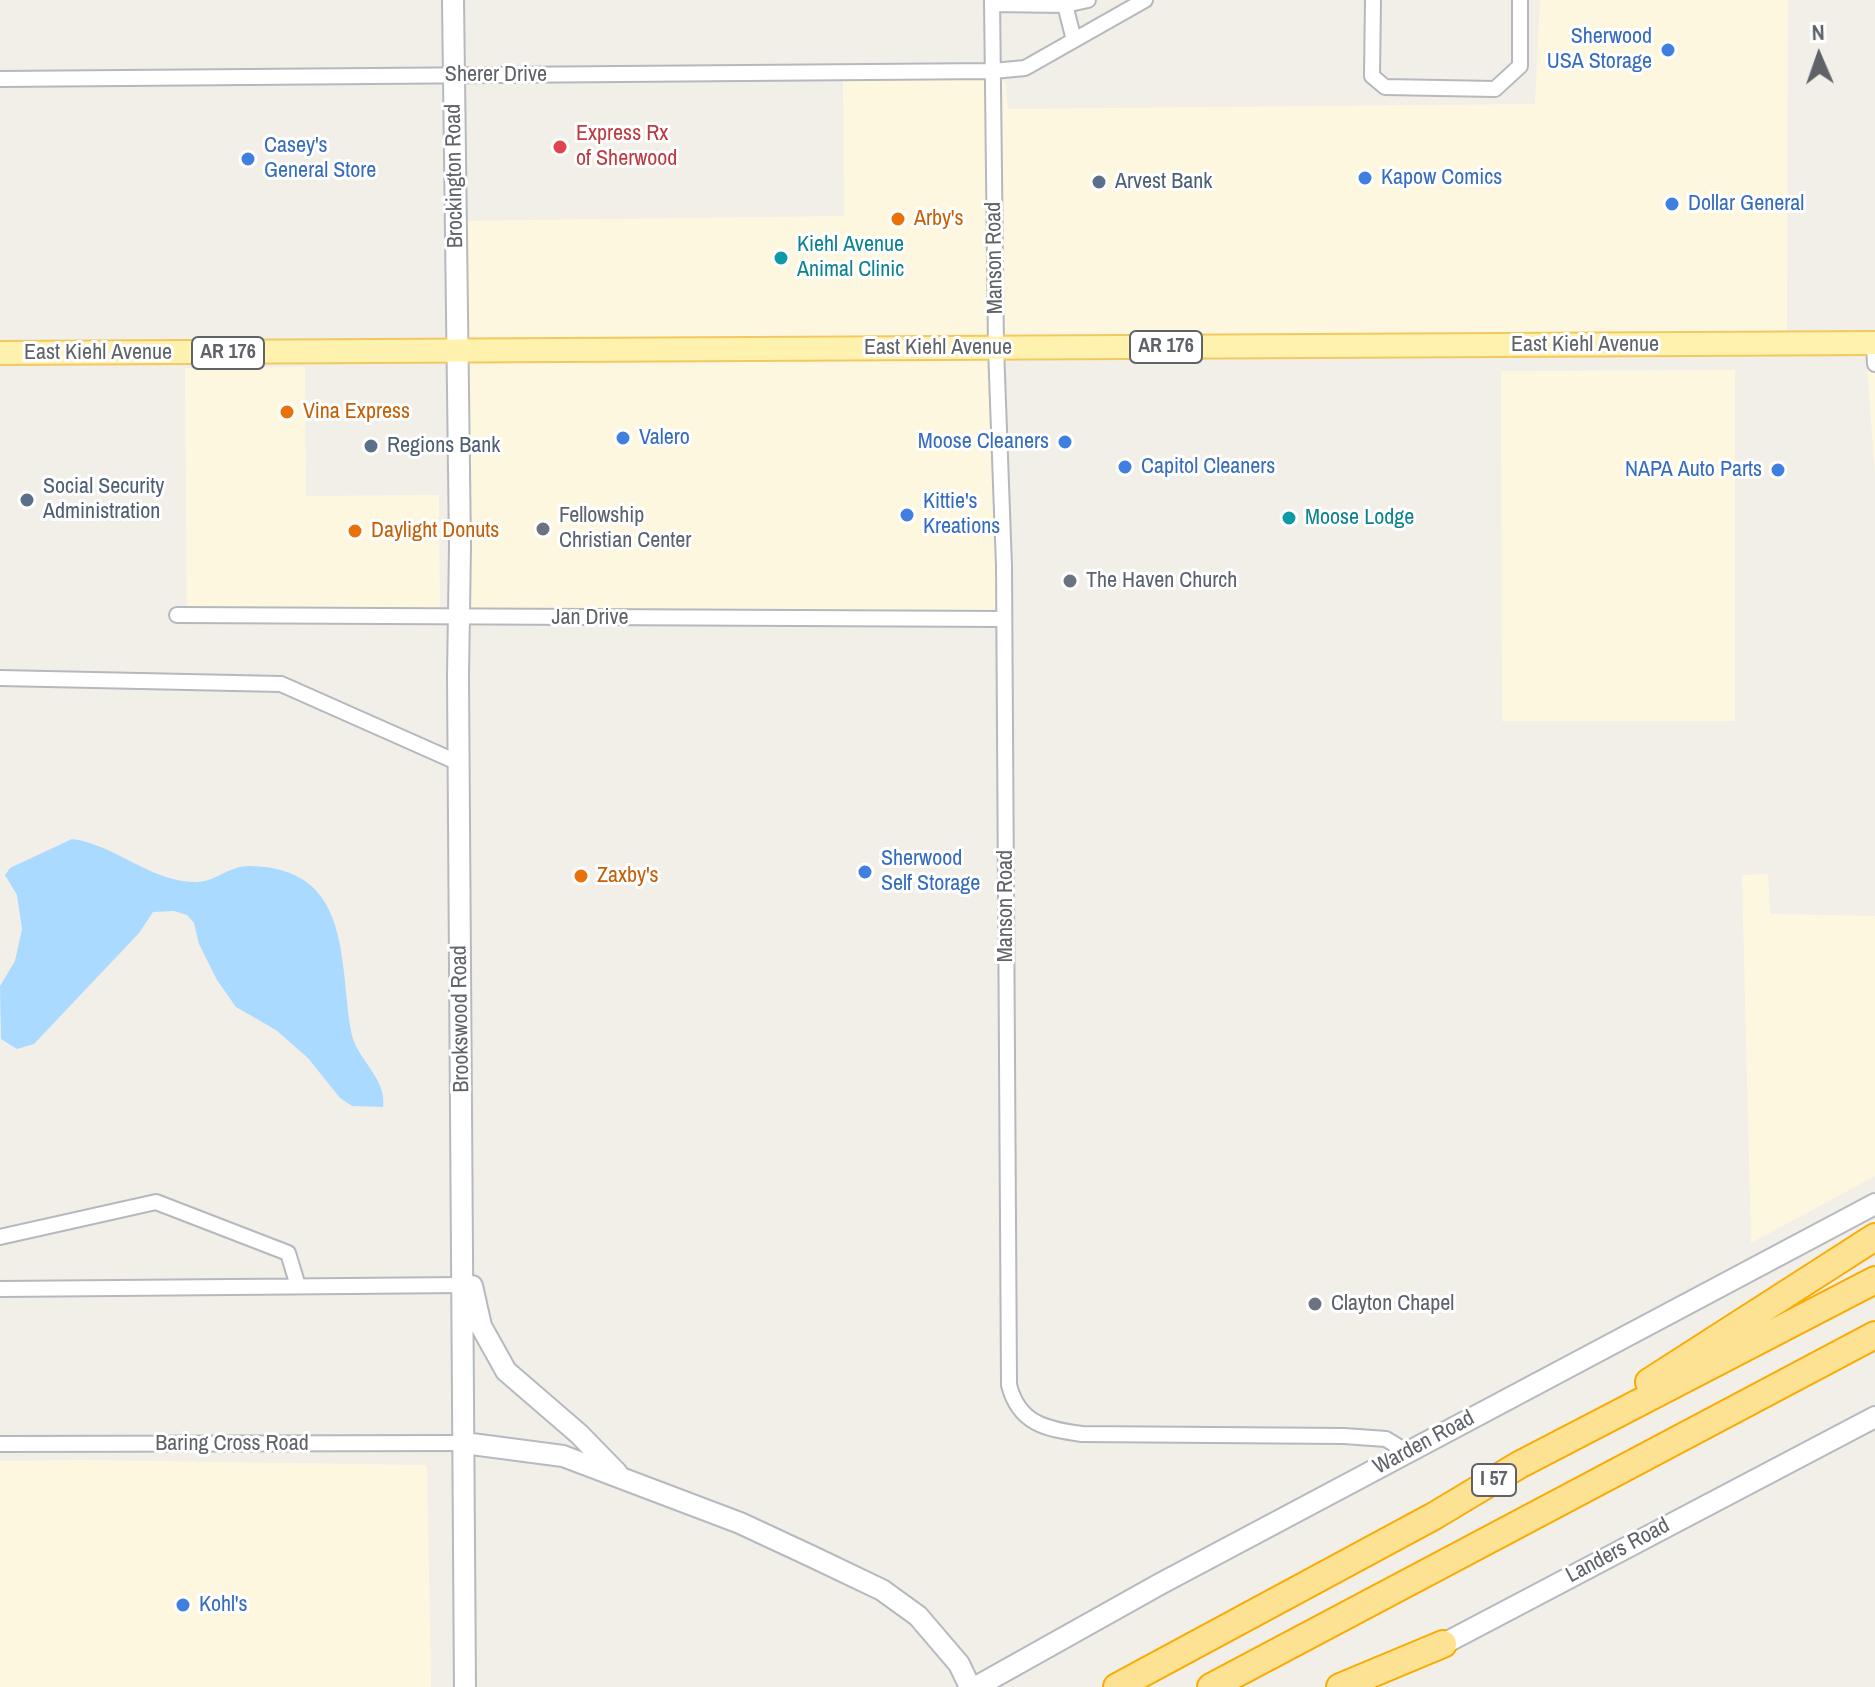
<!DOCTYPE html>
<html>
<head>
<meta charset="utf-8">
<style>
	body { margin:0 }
	#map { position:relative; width:1875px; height:1687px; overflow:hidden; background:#f1efe8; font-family:"Archivo Narrow",sans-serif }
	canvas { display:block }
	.north { position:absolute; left:1779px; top:16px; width:80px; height:80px; -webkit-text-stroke:6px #fff; paint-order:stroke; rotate:358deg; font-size:22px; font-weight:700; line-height:32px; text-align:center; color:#5f6368 }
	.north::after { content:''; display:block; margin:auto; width:28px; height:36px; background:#5f6368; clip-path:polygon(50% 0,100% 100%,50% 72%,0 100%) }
</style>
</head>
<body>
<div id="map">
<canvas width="1875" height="1687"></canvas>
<div class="north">N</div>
</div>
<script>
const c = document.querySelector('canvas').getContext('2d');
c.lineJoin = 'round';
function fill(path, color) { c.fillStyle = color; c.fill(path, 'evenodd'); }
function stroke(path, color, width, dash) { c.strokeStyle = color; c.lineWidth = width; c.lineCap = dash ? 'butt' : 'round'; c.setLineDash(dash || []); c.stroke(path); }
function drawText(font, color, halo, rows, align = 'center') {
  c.font = font + ' "Archivo Narrow",sans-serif'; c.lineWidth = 6; c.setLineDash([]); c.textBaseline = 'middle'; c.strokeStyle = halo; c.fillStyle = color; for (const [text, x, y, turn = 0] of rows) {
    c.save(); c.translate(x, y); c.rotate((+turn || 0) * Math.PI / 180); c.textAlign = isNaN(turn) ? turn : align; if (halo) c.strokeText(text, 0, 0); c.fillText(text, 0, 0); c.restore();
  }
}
fill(new Path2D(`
	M1540 0H1788L1787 343 997 348 1003 619 458 626 455 221 844 216 843 72 993 71 1006 83 1008 109 1535 104Z
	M1865 343H1875V471Z
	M305 367 306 496 439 495 440 621 187 623 185 368Z
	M1735 370V721H1502L1501 371Z
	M1768 874 1770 914 1875 916V1176L1751 1243 1742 875Z
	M81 1460 427 1465 431 1687H0V1461Z`), '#fef7e0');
fill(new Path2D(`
	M72 839C113 844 149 880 192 882 214 884 229 865 250 866 351 868 339 957 351 1031 355 1058 388 1079 383 1107L352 1106 340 1098 308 1058 276 1030 236 1007 217 980 199 944 194 923 187 915 174 911 153 912 139 933 34 1044 17 1049 1 1039 0 986 15 961 22 929 17 895 5 875 10 868Z`), '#aadaff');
const street = new Path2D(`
	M992 0 996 348 1004 566 1009 1385C1019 1424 1046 1429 1082 1434L1344 1436 1386 1439 1407 1452
	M1373 0 1372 76 1385 87 1495 89 1520 66V0
	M992 4 1065 5 1088 0
	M1065 5 1074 40
	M0 79 993 71 1025 68 1145 0
	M1874 343 1875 364
	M177 615 1003 619
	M0 678 281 684 459 763
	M0 1237 156 1202 288 1253 298 1286
	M0 1289 463 1285
	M0 1444 464 1443`);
const secondary = new Path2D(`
	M453 0 460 546 458 676 465 1687
	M472 1286 481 1326 506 1371 579 1434 617 1473
	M464 1443 563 1456 740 1523 813 1557 882 1590 918 1616 959 1664 970 1687
	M1432 1650 1875 1417
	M976 1687 1160 1584 1875 1204`);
const primary = new Path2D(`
	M0 353 1875 343`);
const highway = new Path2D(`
	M1649 1382 1875 1237
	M1117 1687 1434 1516 1519 1465 1875 1280
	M1211 1687 1875 1335
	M1340 1687 1443 1644`);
stroke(street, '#b5b8bc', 18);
stroke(secondary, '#b6babf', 24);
stroke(primary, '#f2c960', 26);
stroke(highway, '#f9ab00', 30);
stroke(street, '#fff', 14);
stroke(secondary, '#fff', 20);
stroke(primary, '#fff2af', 22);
stroke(highway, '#fde293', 26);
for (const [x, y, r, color] of [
	[1668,50,8,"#3f7fe0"],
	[560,147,8,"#e0444e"],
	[248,159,8,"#3f7fe0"],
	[1365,178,8,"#3f7fe0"],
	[1099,182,8,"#5c6f8a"],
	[1672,204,8,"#3f7fe0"],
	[898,219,8,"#e8710a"],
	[781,258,8,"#0f9aa8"],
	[287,412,8,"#e8710a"],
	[623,438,8,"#3f7fe0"],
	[1065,442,8,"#3f7fe0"],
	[371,446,8,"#5c6f8a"],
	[1125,467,8,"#3f7fe0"],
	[1778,470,8,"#3f7fe0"],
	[27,500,8,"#5c6f8a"],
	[907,515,8,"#3f7fe0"],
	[1289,518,8,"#0f9aa8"],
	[543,529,8,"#6b7280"],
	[355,531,8,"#e8710a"],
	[1070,581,8,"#6b7280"],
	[865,872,8,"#3f7fe0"],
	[581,876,8,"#e8710a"],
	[1315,1304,8,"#6b7280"],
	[183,1605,8,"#3f7fe0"]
]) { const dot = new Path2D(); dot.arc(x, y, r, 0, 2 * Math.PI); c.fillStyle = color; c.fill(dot); stroke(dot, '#fff', 3); }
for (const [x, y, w] of [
	[1166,347,72],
	[228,353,72],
	[1494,1480,44]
]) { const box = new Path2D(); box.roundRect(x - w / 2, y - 16, w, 32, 6); c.fillStyle = '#fff'; c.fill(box); stroke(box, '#5f6368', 2); }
drawText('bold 20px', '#5f6368', null, [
	["AR 176",1166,347],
	["AR 176",228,353],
	["I 57",1494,1480]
]);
drawText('22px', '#366cbe', '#fff', [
	["Sherwood",1652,37,"right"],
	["USA Storage",1652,62,"right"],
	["Casey's",264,146],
	["General Store",264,171],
	["Kapow Comics",1381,178],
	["Dollar General",1688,204],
	["Valero",639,438],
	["Moose Cleaners",1049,442,"right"],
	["Capitol Cleaners",1141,467],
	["NAPA Auto Parts",1762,470,"right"],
	["Kittie's",923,502],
	["Kreations",923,527],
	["Sherwood",881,859],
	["Self Storage",881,884],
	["Kohl's",199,1605]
], 'left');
drawText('22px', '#5f6368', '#fff', [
	["Sherer Drive",496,75],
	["Brockington Road",455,176,-91],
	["Manson Road",995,258,-91],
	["East Kiehl Avenue",1585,345],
	["East Kiehl Avenue",938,348],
	["East Kiehl Avenue",98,353],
	["Jan Drive",590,618],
	["Manson Road",1006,906,-90],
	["Brookswood Road",461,1019,-91],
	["Warden Road",1424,1443,-28],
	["Baring Cross Road",232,1444],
	["Landers Road",1618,1551,-28]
]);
drawText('22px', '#be3a42', '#fff', [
	["Express Rx",576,134],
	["of Sherwood",576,159]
], 'left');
drawText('22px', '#4e5e75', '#fff', [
	["Arvest Bank",1115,182],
	["Regions Bank",387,446],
	["Social Security",43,487],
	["Administration",43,512]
], 'left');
drawText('22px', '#c56008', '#fff', [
	["Arby's",914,219],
	["Vina Express",303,412],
	["Daylight Donuts",371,531],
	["Zaxby's",597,876]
], 'left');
drawText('22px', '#0d838f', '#fff', [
	["Kiehl Avenue",797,245],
	["Animal Clinic",797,270],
	["Moose Lodge",1305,518]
], 'left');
drawText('22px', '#5b616d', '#fff', [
	["Fellowship",559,516],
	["Christian Center",559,541],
	["The Haven Church",1086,581],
	["Clayton Chapel",1331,1304]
], 'left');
</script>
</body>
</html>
